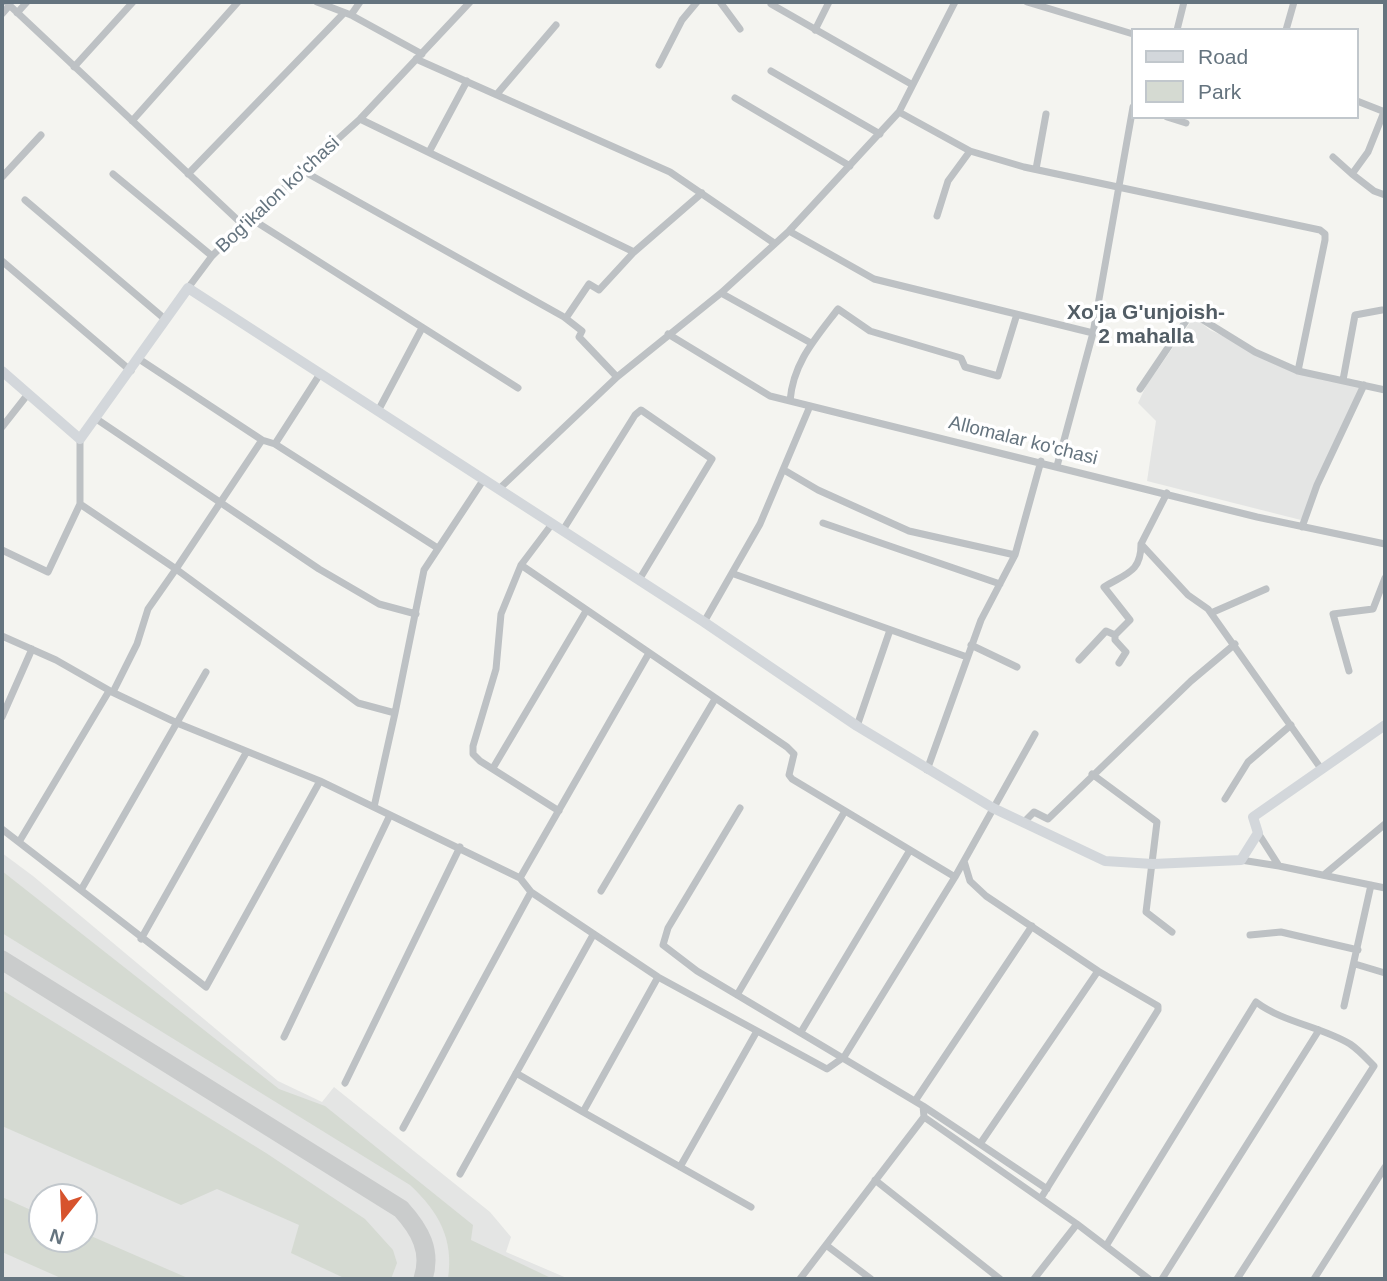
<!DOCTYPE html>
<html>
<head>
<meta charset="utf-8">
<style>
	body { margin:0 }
	#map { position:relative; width:1387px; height:1281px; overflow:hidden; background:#f4f4f0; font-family:Arial,sans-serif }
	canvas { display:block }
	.frame { position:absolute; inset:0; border:4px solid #65747f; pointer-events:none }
	.legend { position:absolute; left:1131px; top:28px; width:228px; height:91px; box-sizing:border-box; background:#fff; border:2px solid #c1c7cc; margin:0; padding:9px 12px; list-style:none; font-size:21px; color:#65747f }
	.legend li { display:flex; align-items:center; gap:14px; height:35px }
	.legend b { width:35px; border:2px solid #c1c7cc }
	.north { position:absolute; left:28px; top:1183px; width:70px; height:70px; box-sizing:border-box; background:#fff; border:2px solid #c1c7cc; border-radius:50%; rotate:198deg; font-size:19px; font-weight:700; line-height:28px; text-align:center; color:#65747f }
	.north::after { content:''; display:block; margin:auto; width:24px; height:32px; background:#d7532d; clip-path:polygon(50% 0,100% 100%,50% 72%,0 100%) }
</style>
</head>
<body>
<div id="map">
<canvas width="1387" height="1281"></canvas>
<div class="frame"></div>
<ul class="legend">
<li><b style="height:9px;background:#d3d7db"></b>Road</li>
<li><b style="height:19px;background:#d5dad2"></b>Park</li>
</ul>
<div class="north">N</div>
</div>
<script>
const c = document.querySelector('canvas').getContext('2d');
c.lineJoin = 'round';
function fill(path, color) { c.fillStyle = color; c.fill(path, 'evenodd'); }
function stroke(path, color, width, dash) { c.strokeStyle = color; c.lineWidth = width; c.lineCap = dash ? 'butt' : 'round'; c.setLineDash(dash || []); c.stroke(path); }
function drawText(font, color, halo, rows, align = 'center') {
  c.font = font + ' Arial,sans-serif'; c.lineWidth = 7; c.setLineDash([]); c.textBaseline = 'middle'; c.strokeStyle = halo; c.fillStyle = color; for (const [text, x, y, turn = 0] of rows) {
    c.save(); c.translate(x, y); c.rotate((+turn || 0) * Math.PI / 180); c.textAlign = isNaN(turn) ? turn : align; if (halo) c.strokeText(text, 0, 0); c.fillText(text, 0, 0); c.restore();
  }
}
fill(new Path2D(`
	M1194 317 1210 330 1304 373 1361 387 1301 520 1147 481 1156 421 1138 403 1146 386Z
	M2 853 33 876 278 1081 322 1102 334 1087 490 1212 511 1237 506 1252 569 1279H2ZM42 1197H84V1239H42Z`), '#e4e5e4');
fill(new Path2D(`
	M2 871 279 1089 325 1106 473 1225 471 1240 553 1279H448C454 1239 439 1212 410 1185L2 933Z
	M2 990 266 1153 365 1219 393 1250 397 1263 391 1279H346L291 1253 299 1225 217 1189 181 1205 2 1126Z
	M2 1197 42 1215V1239H84V1233L190 1279H63L2 1252Z`), '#d5dad2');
stroke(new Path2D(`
	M2 960 401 1209C420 1230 432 1251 423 1279`), '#cacccc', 19);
stroke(new Path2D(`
	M6 2 243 225
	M317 2 351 15 422 54
	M720 2 740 29
	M1027 2 1133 34
	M771 4 911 84
	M17 13 27 2
	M2 14 9 6
	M351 15 360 2
	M815 30 829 2
	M1177 30 1184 2
	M1286 30 1294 2
	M416 59 670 172 774 243
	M659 65 682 20 697 2
	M74 67 133 2
	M771 71 880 134
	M497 94 556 25
	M735 98 850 166
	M1357 101 1385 112
	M899 112 970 151 1024 167 1320 230 1325 234V240L1298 371
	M1384 112 1368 152 1352 174 1374 191 1385 195
	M1167 117 1186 123
	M360 119 634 252 702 193
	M132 121 238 2
	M429 152 467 81
	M1333 157 1352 174
	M1036 169 1046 114
	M305 172 564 317 582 331 579 337 617 377
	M113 174 212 256
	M188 174 344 13
	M2 177 41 135
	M25 200 166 320
	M937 216 948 181 970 151
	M250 218 518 388
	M789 231 874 279 1093 333
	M2 261 131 371
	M188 288 212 256 243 225 360 119 470 2
	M721 293 811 343
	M566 318 589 284 599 290 634 252
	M668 334 770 396 1257 517 1385 544
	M139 359 262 440
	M320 374 275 444 262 440 176 569 358 703 395 713 374 807
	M1343 380 1355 315 1382 310
	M1140 389 1188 318 1195 315 1255 352 1298 371 1385 390
	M790 401C793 363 815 339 838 309L870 331 961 358 965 367 998 376 1017 314
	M378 411 422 328
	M95 418 319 569 379 604 416 614
	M2 427 28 394
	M275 444 436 547
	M1057 466 1093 333 1133 107
	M784 470 818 490 909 531 1015 555
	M499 489 617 377 721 293 789 231 899 112 955 2
	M1167 493 1141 544 1188 595 1208 609 1322 770
	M823 523 1000 584
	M552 524 521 565 501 614 496 669 473 746V754L480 761 559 811
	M1302 527 1317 485 1364 385
	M563 530 635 415 641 410 712 459 639 580
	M2 550 48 572 80 504
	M521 565 787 747 794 754 789 775 792 779 955 877
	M734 574 967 657
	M1211 613 1266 589
	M704 622 760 524 810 406
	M1115 635V640L1126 652 1119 663
	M2 636 56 660 112 692 177 723 320 781 520 878 531 892 658 977 827 1069 844 1057 955 877 1035 734
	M971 645 1017 667
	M1079 660 1106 631 1115 635 1130 620 1104 587C1127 573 1141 572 1141 544
	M1349 671 1333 614 1373 609 1385 578
	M395 713 424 570 484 479
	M2 717 32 649
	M857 726 890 630
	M493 768 586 611
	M927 770 981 620 1015 555 1041 461
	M1092 774 1157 822 1146 912 1172 932
	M1225 799 1248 762 1291 725
	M740 808 668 928 663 945 697 971 923 1106 924 1117 1077 1224 1149 1279
	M1023 823 1034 812 1048 819 1191 681 1235 644
	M2 829 206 987 320 781
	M1258 833 1279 866 1385 888
	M19 842 109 691 113 692 137 644 148 609 176 569 80 504V439
	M1241 860 1279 866
	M964 861 970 881 986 896 1098 971 1158 1006V1010L1041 1198
	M1325 874 1385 824
	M520 878 649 653
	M81 890 206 672
	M601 891 715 699
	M1250 935 1281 932 1358 950
	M141 939 246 753
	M1355 964 1385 973
	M658 977 583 1112 751 1207
	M737 995 845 811
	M1344 1006 1371 885
	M801 1032 910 850
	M284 1037 390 815
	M516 1073 583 1112
	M345 1083 460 847
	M915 1101 1032 926
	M923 1106 980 1144 1098 971
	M403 1128 531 892
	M980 1144 1047 1189
	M680 1167 757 1031
	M460 1174 593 935
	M875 1180 1000 1279
	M826 1245 871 1279
	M1106 1246 1256 1002C1284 1023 1320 1026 1350 1044 1359 1050 1367 1059 1374 1066L1237 1279
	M800 1279 924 1117
	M1034 1279 1077 1224
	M1162 1279 1319 1030
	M1314 1279 1385 1167`), '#bdc1c4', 7);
stroke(new Path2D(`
	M2 371 80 439 188 288 704 622 857 726 993 808 1105 861 1153 864 1241 860 1258 833 1253 817 1385 725`), '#d3d7db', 10);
drawText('19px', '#65747f', '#fff', [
	["Bog'ikalon ko'chasi",278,195,-43],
	["Allomalar ko'chasi",1023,441,14]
]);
drawText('bold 21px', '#525d65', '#fff', [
	["Xo'ja G'unjoish-",1146,313],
	["2 mahalla",1146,337]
]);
</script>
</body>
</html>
